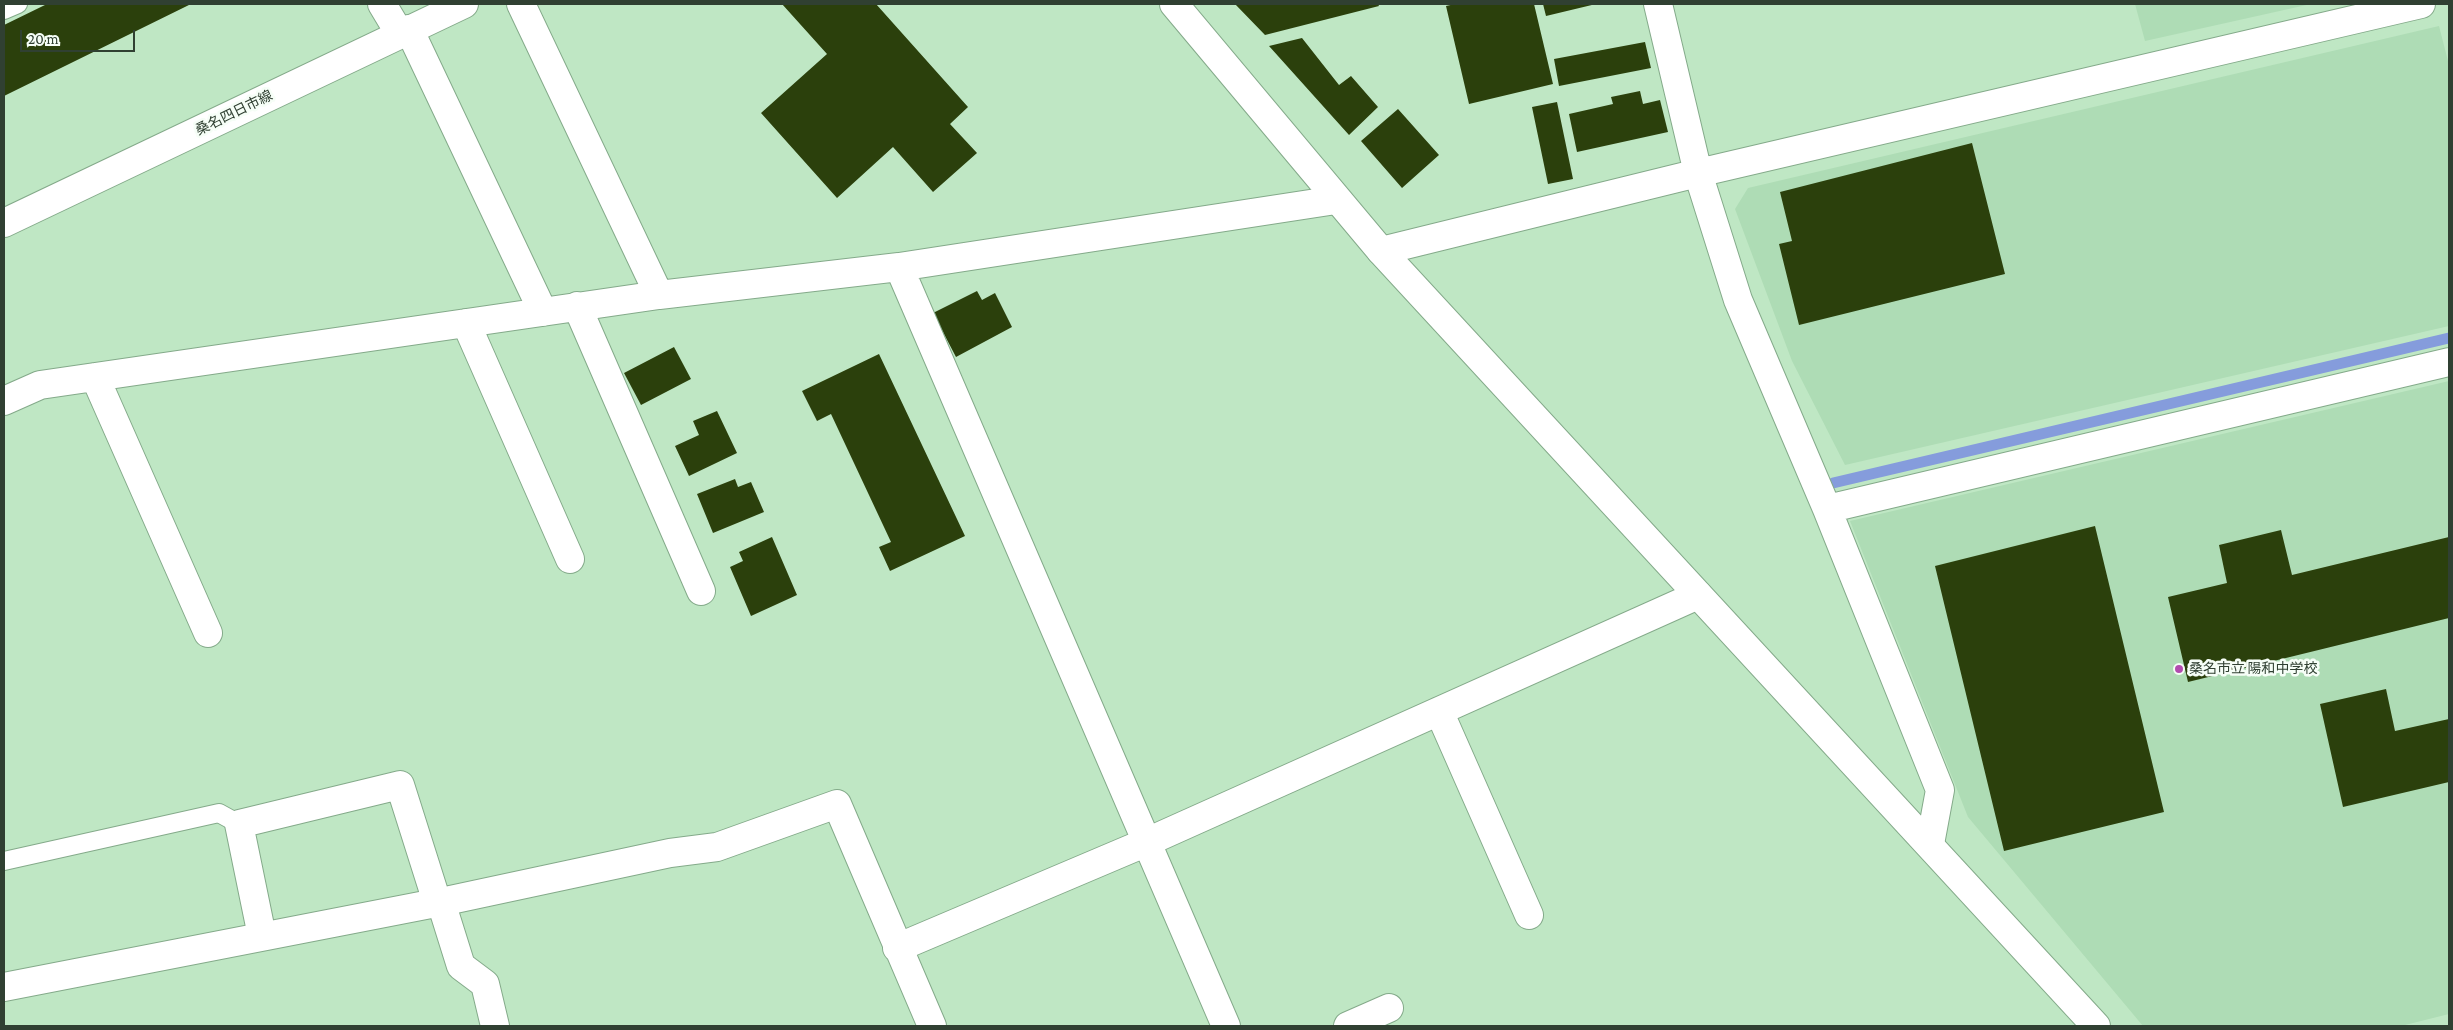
<!DOCTYPE html>
<html>
<head>
<meta charset="utf-8">
<style>
	body { margin:0 }
	#map { position:relative; width:2453px; height:1030px; overflow:hidden; background:#bfe7c4; font-family:"Crimson Pro",serif }
	canvas { display:block }
	.frame { position:absolute; inset:0; border:5px solid #304032; pointer-events:none }
	.scale { position:absolute; left:20px; top:30px; width:115px; height:22px; box-sizing:border-box; border:2px solid #304032; border-top:0; padding-left:6px; font-size:15px; line-height:18px; white-space:nowrap; color:#304032; -webkit-text-stroke:4px #f6fef7; paint-order:stroke }
</style>
</head>
<body>
<div id="map">
<canvas width="2453" height="1030"></canvas>
<div class="frame"></div>
<div class="scale">20 m</div>
</div>
<script>
const c = document.querySelector('canvas').getContext('2d');
c.lineJoin = 'round';
function fill(path, color) { c.fillStyle = color; c.fill(path, 'evenodd'); }
function stroke(path, color, width, dash) { c.strokeStyle = color; c.lineWidth = width; c.lineCap = dash ? 'butt' : 'round'; c.setLineDash(dash || []); c.stroke(path); }
function drawText(font, color, halo, rows, align = 'center') {
  c.font = font + ' "Crimson Pro","Noto Sans JP",serif'; c.lineWidth = 5; c.setLineDash([]); c.textBaseline = 'middle'; c.strokeStyle = halo; c.fillStyle = color; for (const [text, x, y, turn = 0] of rows) {
    c.save(); c.translate(x, y); c.rotate((+turn || 0) * Math.PI / 180); c.textAlign = isNaN(turn) ? turn : align; if (halo) c.strokeText(text, 0, 0); c.fillText(text, 0, 0); c.restore();
  }
}
fill(new Path2D(`
	M2135 4H2311L2145 41Z
	M2439 26 2449 65V326L1845 465 1792 361 1735 209 1748 188Z
	M2449 381V1014L2401 1026H2143L1968 817 1850 521Z`), '#aedcb5');
stroke(new Path2D(`
	M1833 483 2449 338`), '#859cdc', 11);
fill(new Path2D(`
	M47 4H191L4 96V25Z
	M782 4H876L968 107 950 124 977 153 933 192 893 147 837 198 761 113 827 54Z
	M1235 4H1378L1379 6 1265 35Z
	M1455 4H1534L1553 84 1469 104 1446 6Z
	M1543 4H1596L1546 16Z
	M1302 38 1339 85 1351 76 1378 107 1349 135 1269 46Z
	M1645 42 1651 68 1559 86 1554 59Z
	M1640 91 1643 104 1660 100 1668 132 1577 152 1569 114 1613 104 1611 97Z
	M1557 102 1573 179 1548 184 1532 107Z
	M1398 109 1439 155 1402 188 1361 141Z
	M1972 143 2005 274 1799 325 1779 244 1792 241 1780 192Z
	M977 291 982 300 995 293 1012 327 956 357 933 313Z
	M674 347 691 379 641 405 624 373Z
	M879 354 965 536 890 571 879 547 891 542 831 414 817 421 802 391Z
	M717 411 737 453 689 476 675 446 699 435 693 421Z
	M735 479 738 487 751 482 764 512 713 533 697 494Z
	M2095 526 2164 812 2004 851 1935 566Z
	M2281 530 2292 575 2449 537V618L2188 682 2168 597 2227 583 2219 545Z
	M772 537 797 595 751 616 730 567 743 561 739 552Z
	M2386 689 2395 731 2449 719V782L2343 807 2320 704Z`), '#2b400c');
const lane = new Path2D(`
	M4 10 18 4
	M4 861 219 813 239 824`);
const street = new Path2D(`
	M382 4 400 34
	M521 4 659 295
	M1658 4 1698 173 1738 300 1827 509 1940 790 1930 844
	M409 29 543 312
	M1381 251 1698 173 2421 4
	M899 267 1226 1026
	M577 306 701 591
	M466 323 570 559
	M95 377 208 633
	M4 401 40 385 659 295 899 267 1336 200
	M1827 509 2449 362
	M1439 711 1529 915
	M441 902 461 966 485 984 495 1026
	M262 936 239 824 400 785 437 902
	M897 948 1147 842 1698 595
	M4 987 441 902 670 853 717 847 837 804 932 1026
	M1348 1026 1389 1008`);
const secondary = new Path2D(`
	M1174 4 1381 251 2096 1026
	M4 223 464 4`);
stroke(lane, '#84aa8a', 20);
stroke(street, '#84aa8a', 30);
stroke(secondary, '#84aa8a', 30);
stroke(lane, '#fff', 18);
stroke(street, '#fff', 28);
stroke(secondary, '#fff', 28);
for (const [x, y, r, color] of [
	[2179,669,5,"#b24baf"]
]) { const dot = new Path2D(); dot.arc(x, y, r, 0, 2 * Math.PI); c.fillStyle = color; c.fill(dot); stroke(dot, '#f6fef7', 2); }
drawText('14px', '#304032', '#f6fef7', [
	["桑名四日市線",234,113,-26]
]);
drawText('14px', '#304032', '#f6fef7', [
	["桑名市立 陽和中学校",2189,669]
], 'left');
</script>
</body>
</html>
